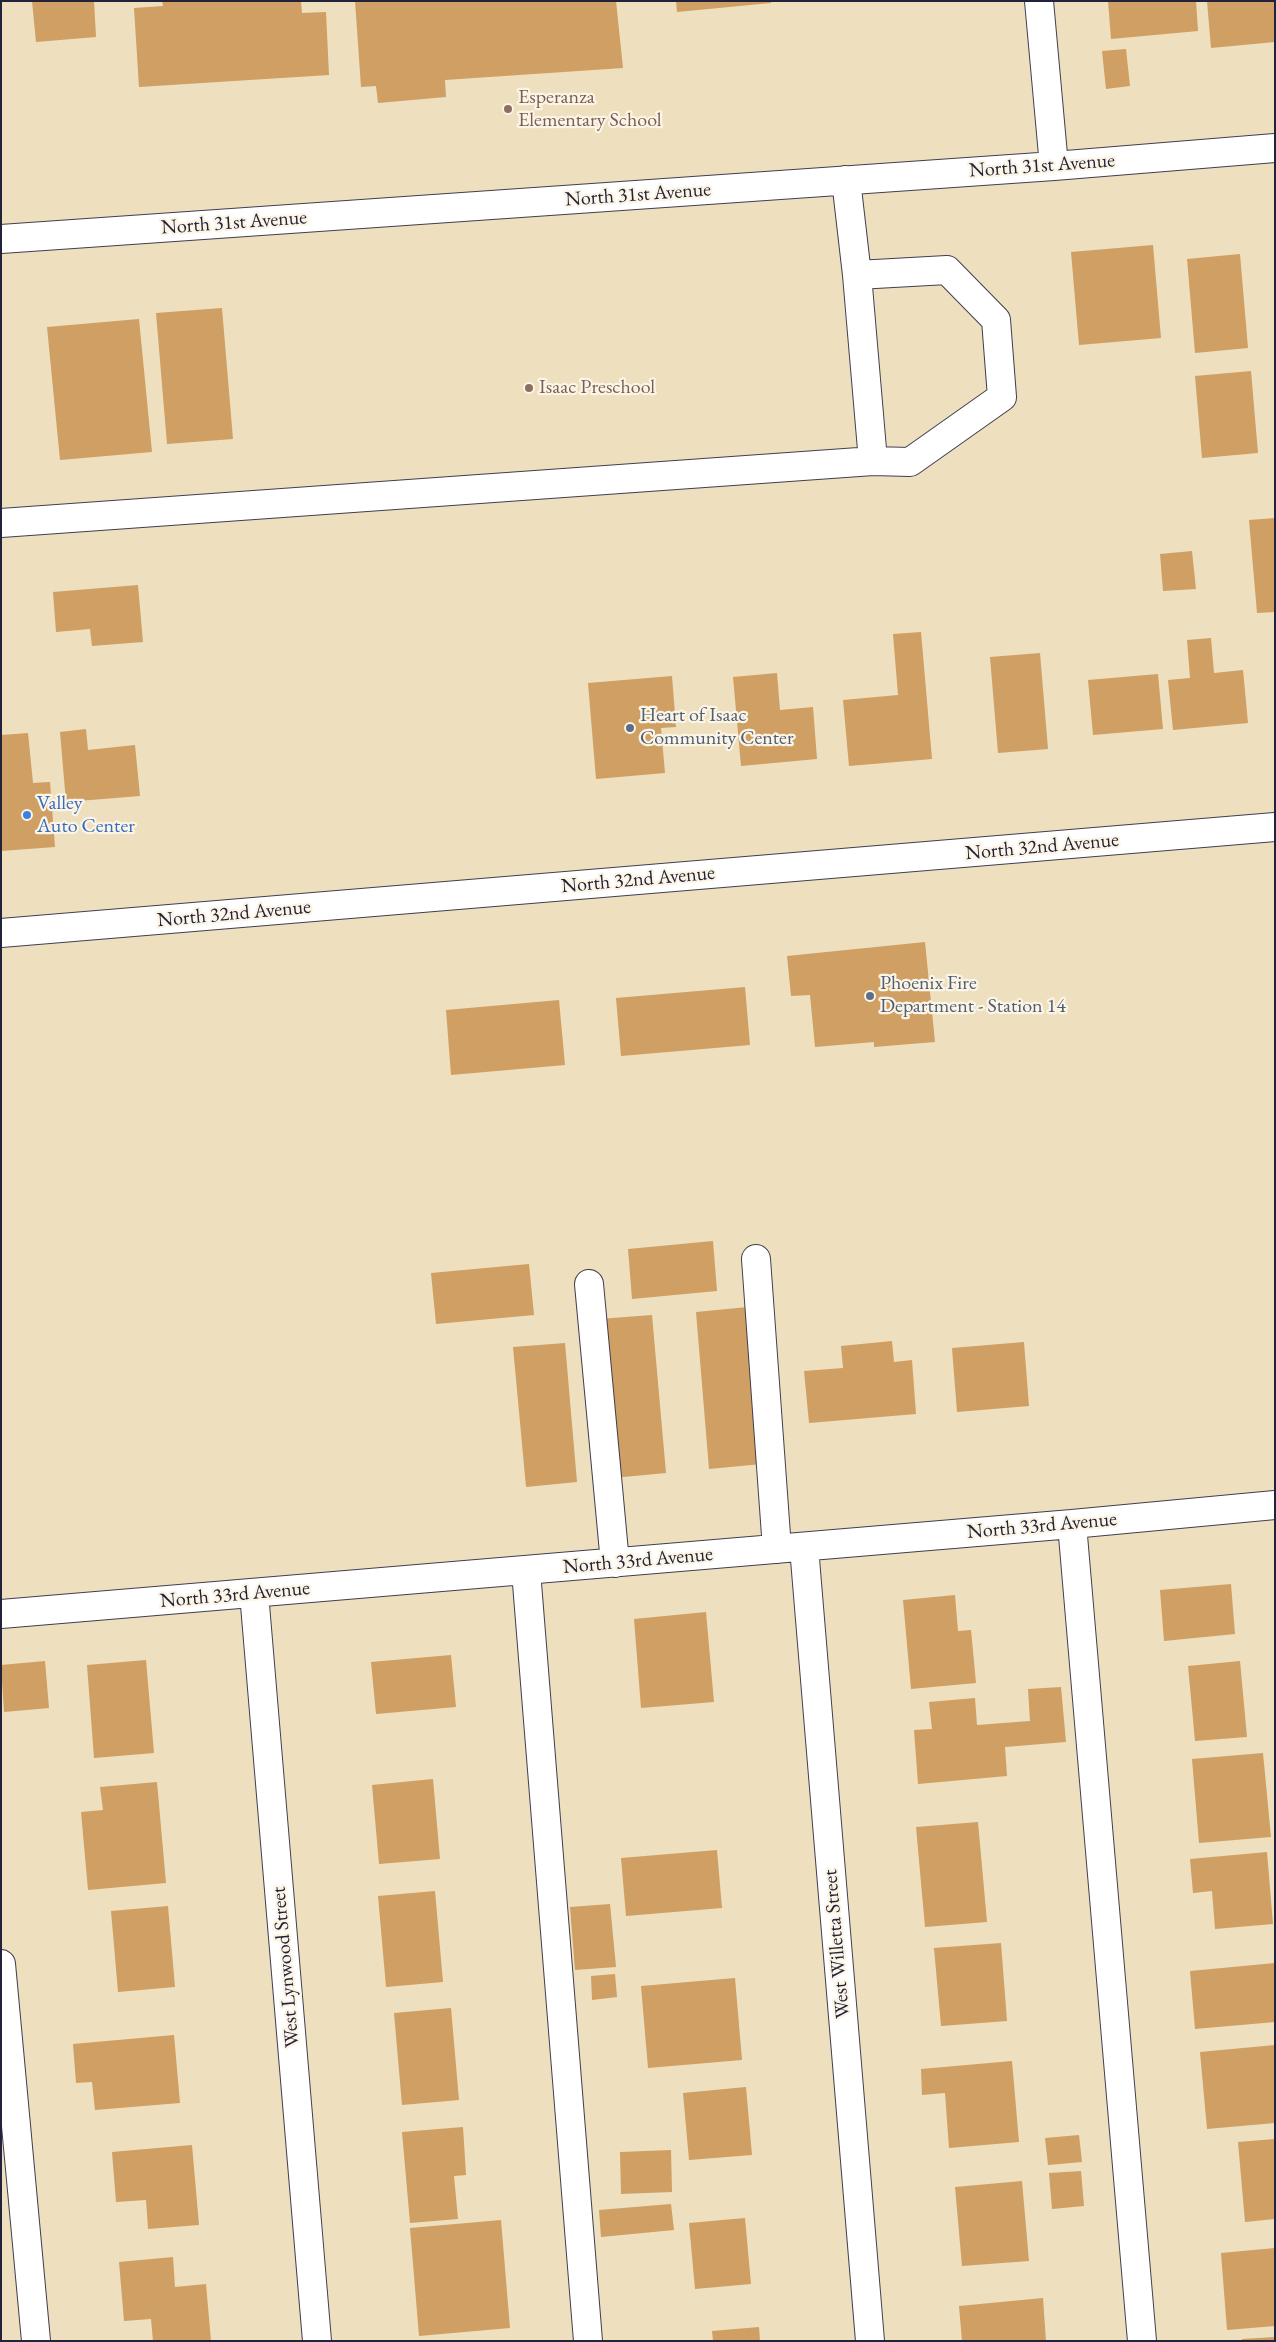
<!DOCTYPE html>
<html>
<head>
<meta charset="utf-8">
<style>
	body { margin:0 }
	#map { position:relative; width:1276px; height:2342px; overflow:hidden; background:#eedfbe; font-family:"EB Garamond",serif }
	canvas { display:block }
	.frame { position:absolute; inset:0; border:2px solid #22223b; pointer-events:none }
</style>
</head>
<body>
<div id="map">
<canvas width="1276" height="2342"></canvas>
<div class="frame"></div>
</div>
<script>
const c = document.querySelector('canvas').getContext('2d');
c.lineJoin = 'round';
function fill(path, color) { c.fillStyle = color; c.fill(path, 'evenodd'); }
function stroke(path, color, width, dash) { c.strokeStyle = color; c.lineWidth = width; c.lineCap = dash ? 'butt' : 'round'; c.setLineDash(dash || []); c.stroke(path); }
function drawText(font, color, halo, rows, align = 'center') {
  c.font = font + ' "EB Garamond",serif'; c.lineWidth = 4.5; c.setLineDash([]); c.textBaseline = 'middle'; c.strokeStyle = halo; c.fillStyle = color; for (const [text, x, y, turn = 0] of rows) {
    c.save(); c.translate(x, y); c.rotate((+turn || 0) * Math.PI / 180); c.textAlign = isNaN(turn) ? turn : align; if (halo) c.strokeText(text, 0, 0); c.fillText(text, 0, 0); c.restore();
  }
}
fill(new Path2D(`
	M32 1H94L96 37 36 42Z
	M162 1H301L302 13 326 12 329 75 139 87 134 8 163 6Z
	M355 1H616L623 68 445 80 446 97 378 103 376 86 361 87Z
	M676 1H771V3L677 12Z
	M1108 1H1196L1198 31 1111 39Z
	M1207 1H1275V42L1211 48Z
	M1126 49 1130 86 1106 89 1102 51Z
	M1153 245 1161 338 1079 345 1071 252Z
	M1240 254 1248 348 1195 353 1187 259Z
	M222 308 233 439 167 444 156 313Z
	M139 319 152 452 60 460 47 327Z
	M1251 371 1258 453 1202 458 1195 376Z
	M1275 518V612L1257 613 1249 520Z
	M1192 551 1196 589 1163 591 1160 554Z
	M138 585 143 642 92 646 90 629 56 632 53 592Z
	M921 632 932 759 849 766 843 700 898 695 893 634Z
	M1211 638 1214 673 1243 670 1248 723 1173 730 1168 680 1190 678 1187 640Z
	M1040 653 1048 749 998 753 990 657Z
	M777 673 780 710 813 707 817 759 741 766 733 677Z
	M1158 674 1163 729 1093 735 1088 680Z
	M672 676 676 727 661 728 665 773 596 779 588 683Z
	M86 729 88 750 135 745 140 796 66 802 60 732Z
	M28 733 33 783 50 782 55 847 1 851V735Z
	M925 942 935 1042 874 1047V1042L815 1047 810 995 791 996 787 956Z
	M745 987 750 1045 621 1056 616 998Z
	M559 1000 565 1065 451 1075 446 1010Z
	M713 1241 717 1291 632 1299 628 1249Z
	M529 1264 534 1315 436 1324 431 1273Z
	M748 1307 762 1464 709 1469 696 1312Z
	M652 1315 666 1473 613 1478 599 1319Z
	M892 1341 894 1362 912 1360 916 1414 809 1423 804 1371 843 1368 841 1346Z
	M1024 1342 1029 1406 957 1412 952 1348Z
	M565 1343 577 1482 526 1487 513 1347Z
	M1231 1584 1235 1634 1164 1641 1160 1590Z
	M955 1595 958 1631 971 1630 976 1683 911 1689 903 1600Z
	M706 1612 714 1702 641 1708 634 1619Z
	M451 1655 456 1707 376 1714 371 1662Z
	M146 1660 154 1753 94 1758 87 1665Z
	M45 1661 49 1708 4 1712 1 1665Z
	M1240 1661 1247 1737 1195 1741 1188 1666Z
	M1061 1687 1066 1742 1005 1747 1007 1776 918 1784 914 1730 932 1729 929 1702 975 1698 977 1725 1030 1721 1028 1689Z
	M1263 1753 1271 1837 1199 1843 1192 1759Z
	M433 1779 440 1859 379 1864 372 1785Z
	M157 1782 166 1883 88 1890 81 1812 103 1810 100 1787Z
	M978 1822 987 1922 925 1927 916 1827Z
	M717 1850 722 1908 626 1916 621 1858Z
	M1267 1852 1273 1924 1215 1929 1212 1891 1193 1893 1190 1859Z
	M435 1891 443 1982 386 1987 378 1896Z
	M610 1904 616 1967 575 1970 570 1907Z
	M168 1906 175 1987 118 1992 111 1911Z
	M1001 1943 1007 2021 941 2026 934 1948Z
	M1275 1963V2022L1195 2029 1190 1971Z
	M615 1974 617 1997 592 2000 591 1976Z
	M735 1978 742 2060 648 2068 641 1986Z
	M451 2008 459 2100 402 2105 394 2013Z
	M174 2035 180 2103 95 2110 92 2082 76 2083 73 2044Z
	M1275 2045V2123L1207 2129 1200 2052Z
	M1012 2061 1019 2142 949 2148 945 2093 922 2095 921 2069Z
	M746 2087 752 2155 689 2160 683 2093Z
	M463 2127 466 2175 454 2176 458 2219 410 2223 402 2132Z
	M1079 2135 1082 2162 1048 2165 1045 2138Z
	M1275 2139V2219L1245 2222 1238 2142Z
	M192 2145 199 2225 148 2229 146 2200 116 2202 112 2152Z
	M671 2150 672 2192 621 2194 620 2152Z
	M1081 2171 1084 2206 1052 2209 1049 2173Z
	M1022 2181 1029 2261 962 2266 955 2187Z
	M671 2204 674 2230 601 2237 599 2210Z
	M745 2218 751 2284 695 2289 689 2223Z
	M501 2220 510 2328 419 2336 410 2228Z
	M1275 2248V2326L1227 2330 1221 2253Z
	M173 2257 175 2287 206 2284 211 2341H153L151 2319 124 2321 119 2262Z
	M1043 2298 1046 2341H962L959 2306Z
	M759 2327 760 2341H713L712 2331Z
	M1275 2337V2341H1242V2339Z`), '#cf9f63');
const minor = new Path2D(`
	M1039 1 1054 166
	M1 239 1054 166 1275 148
	M857 275 873 461
	M1 523 873 461 910 462 1002 397 996 320 947 270 857 275 846 180
	M1 933 1275 827
	M756 1259 777 1549
	M589 1284 615 1563
	M1072 1524 1142 2341
	M804 1547 870 2341
	M526 1571 588 2341
	M254 1593 317 2341
	M1 1614 1072 1524 1275 1505
	M1 1964 36 2341`);
stroke(minor, '#413e4f', 30);
stroke(minor, '#fff', 28);
for (const [x, y, r, color] of [
	[508,109,5,"#8d6e63"],
	[529,388,5,"#8d6e63"],
	[630,728,5,"#5c6f8a"],
	[27,815,5,"#3f7fe0"],
	[870,996,5,"#5c6f8a"]
]) { const dot = new Path2D(); dot.arc(x, y, r, 0, 2 * Math.PI); c.fillStyle = color; c.fill(dot); stroke(dot, '#fcf5e5', 2); }
drawText('20px', '#785e54', '#fcf5e5', [
	["Esperanza",518,98],
	["Elementary School",518,121],
	["Isaac Preschool",539,388]
], 'left');
drawText('20px', '#22223b', '#fcf5e5', [
	["North 31st Avenue",1042,166,-4],
	["North 31st Avenue",638,195,-4],
	["North 31st Avenue",234,223,-4],
	["North 32nd Avenue",1042,847,-5],
	["North 32nd Avenue",638,880,-5],
	["North 32nd Avenue",234,914,-5],
	["North 33rd Avenue",1042,1526,-5],
	["North 33rd Avenue",638,1561,-5],
	["North 33rd Avenue",235,1595,-5],
	["West Willetta Street",837,1944,-95],
	["West Lynwood Street",286,1967,-95]
]);
drawText('20px', '#4e5e75', '#fcf5e5', [
	["Heart of Isaac",640,716],
	["Community Center",640,739],
	["Phoenix Fire",880,984],
	["Department - Station 14",880,1007]
], 'left');
drawText('20px', '#366cbe', '#fcf5e5', [
	["Valley",37,804],
	["Auto Center",37,827]
], 'left');
</script>
</body>
</html>
